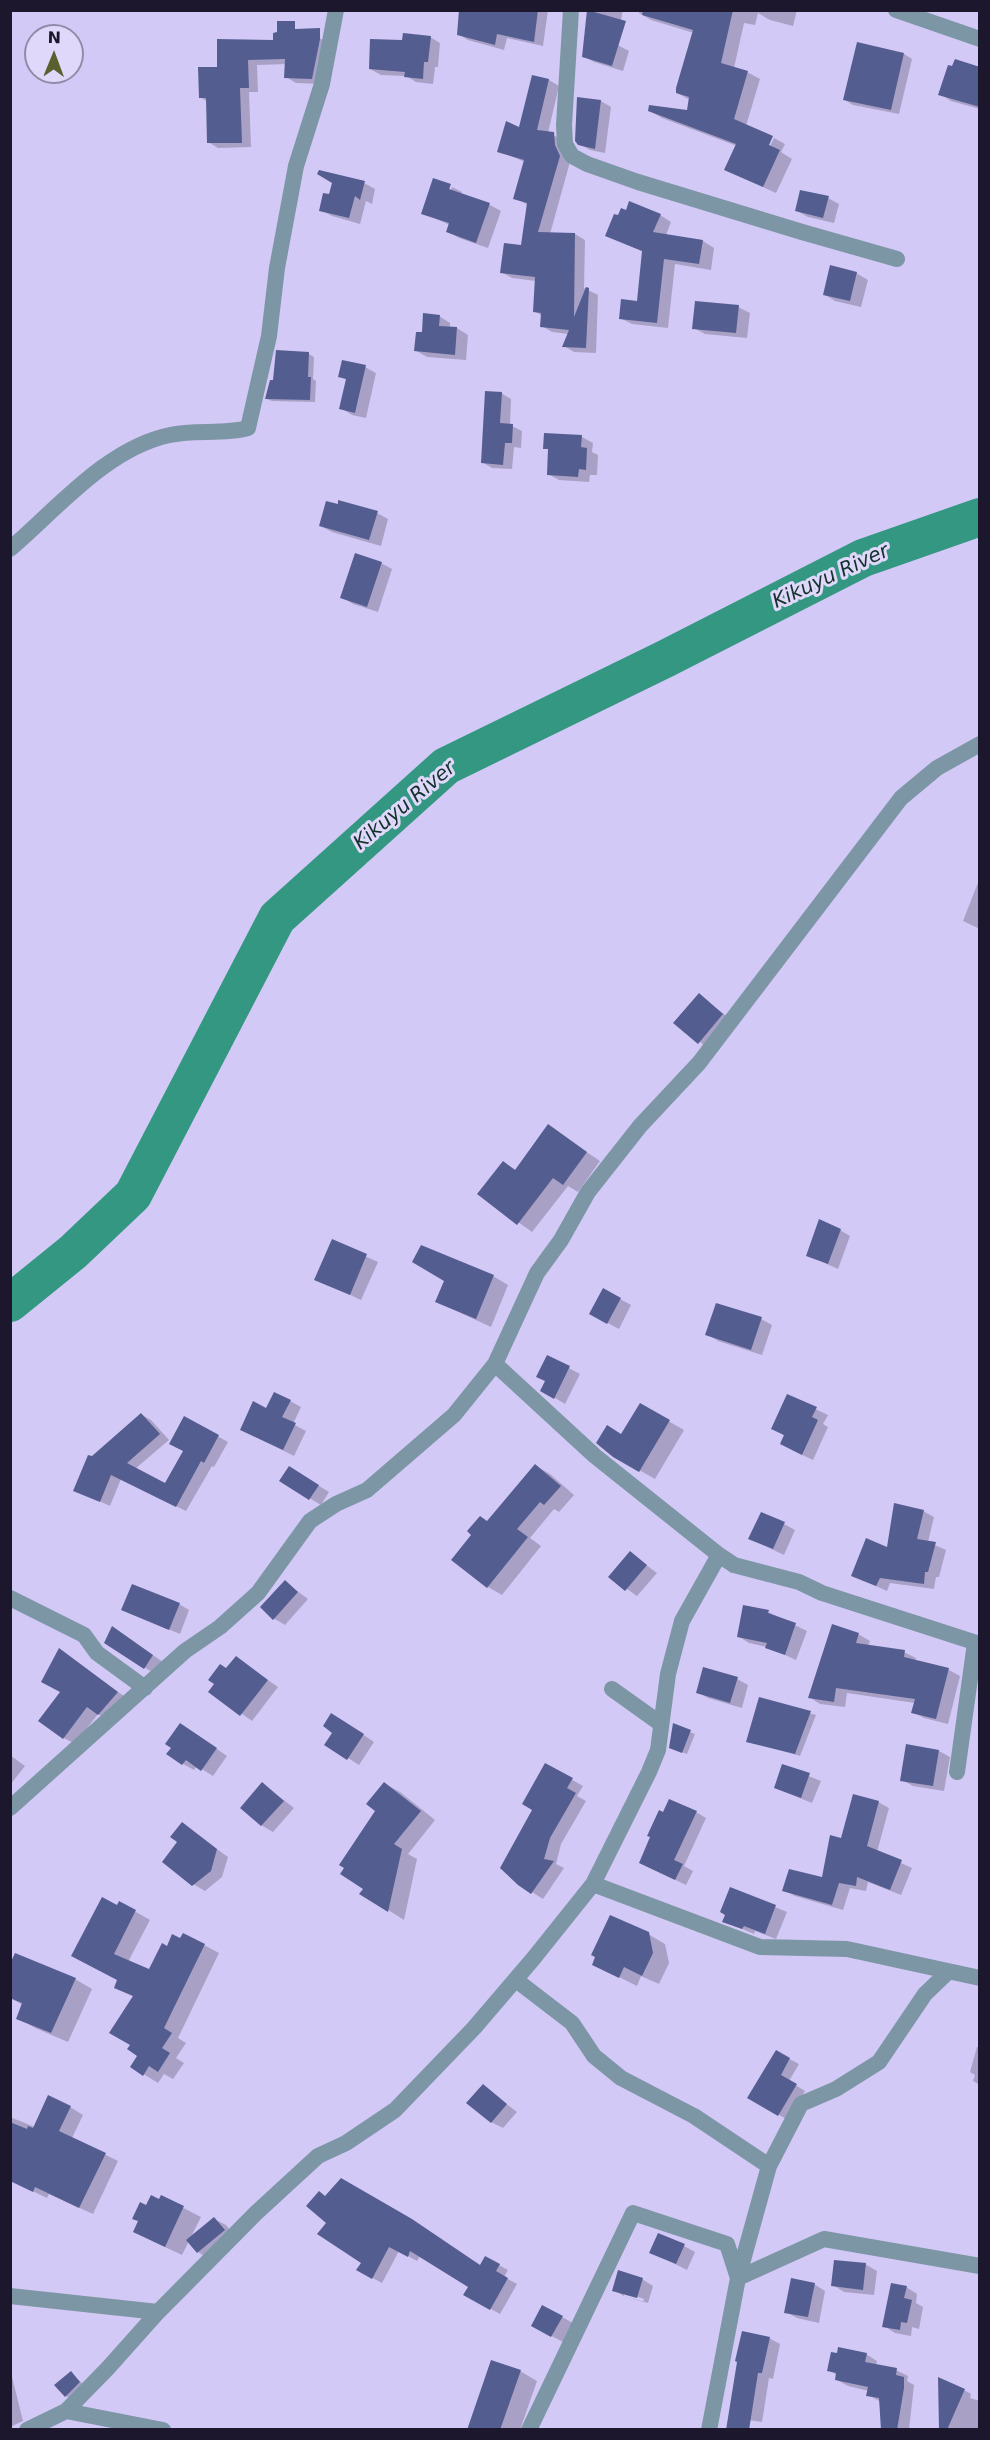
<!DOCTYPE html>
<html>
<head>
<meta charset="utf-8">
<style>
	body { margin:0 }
	#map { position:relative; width:990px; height:2440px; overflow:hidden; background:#d3c9f7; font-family:"DejaVu Sans",sans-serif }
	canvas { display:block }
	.frame { position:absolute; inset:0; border:12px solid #1c172c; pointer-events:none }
	.north { position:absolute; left:24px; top:24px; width:60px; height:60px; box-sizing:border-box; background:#e0d8fb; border:2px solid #928ba8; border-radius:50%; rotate:1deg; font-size:16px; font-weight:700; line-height:24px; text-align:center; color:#1c172c }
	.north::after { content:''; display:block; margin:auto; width:21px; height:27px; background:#595f2d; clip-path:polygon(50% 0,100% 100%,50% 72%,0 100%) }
</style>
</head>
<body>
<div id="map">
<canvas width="990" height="2440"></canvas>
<div class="frame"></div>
<div class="north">N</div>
</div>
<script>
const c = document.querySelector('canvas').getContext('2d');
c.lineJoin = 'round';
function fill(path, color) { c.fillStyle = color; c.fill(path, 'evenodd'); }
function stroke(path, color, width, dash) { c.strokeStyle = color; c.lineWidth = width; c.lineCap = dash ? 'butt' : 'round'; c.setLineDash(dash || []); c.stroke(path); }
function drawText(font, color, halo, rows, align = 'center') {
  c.font = font + ' "DejaVu Sans",sans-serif'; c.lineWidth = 6; c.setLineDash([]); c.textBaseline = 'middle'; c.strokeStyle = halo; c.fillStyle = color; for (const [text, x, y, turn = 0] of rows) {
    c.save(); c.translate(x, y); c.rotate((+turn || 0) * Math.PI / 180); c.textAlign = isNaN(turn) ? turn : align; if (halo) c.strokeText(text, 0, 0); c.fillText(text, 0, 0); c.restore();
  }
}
fill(new Path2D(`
	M285 10H304V12H288Z
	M461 10H548L543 46 507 38 504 50 468 40 458 34Z
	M589 10H623L616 44 629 51 623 71 594 62 583 56Z
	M639 10H797L793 26 770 20 758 13 755 25 744 23 734 68 747 72 760 79 746 126 767 152 774 138 785 144 781 152 792 159 776 193 726 170 737 146 662 118 650 111H688L690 100 677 93 694 33 651 20 639 13Z
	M430 37 440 43 438 67H435L433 84 416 82 406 76 381 75 370 69 403 42Z
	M319 38 329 43 322 84 296 83 286 77 287 64 257 65 258 92H249L251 147 218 148 208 142V102L200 97 218 68 274 41Z
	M904 54 912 59 899 114 853 105 845 100Z
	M980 69V109L951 101 940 94Z
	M533 77 549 80 559 86 548 133 564 140 570 162 550 234H575L585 240 584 288 598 295 596 353 574 352 564 346 569 334 552 332 542 326V316L535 311 536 281 512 278 501 272 522 247 528 205 515 198 525 162 499 151 520 129Z
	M578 99 601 101 611 107 605 153 590 150 579 144Z
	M434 180 450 186 449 197 452 187 462 192 461 195 490 205 501 211 488 248 459 238 447 231 450 225 422 213Z
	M364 183 375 189 372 204 366 201 360 224 332 216 321 210 330 196Z
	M828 198 839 204 834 223 808 217 797 211Z
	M627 212 660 215 671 222 666 235 703 241 714 248 711 270 675 264 668 328 632 324 620 318 638 303 644 252 607 236 619 217Z
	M856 273 868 280 861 307 835 301 824 294Z
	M738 307 750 313 747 338 705 334 694 328Z
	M439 316 450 323V328H457L468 335 466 360 427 357 415 350 423 334Z
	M309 354 314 357 313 379 316 381 315 402 272 401 267 399Z
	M365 367 376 373 366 418 352 415 341 408 347 380 340 376Z
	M501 393 511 399 510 425 522 431 521 448 514 447 512 469 492 468 482 462Z
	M582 437 593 443 592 452 598 455 597 475H590L589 482 559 480 548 474 550 450 545 448Z
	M339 506 377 513 388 519 381 546 332 532 321 526Z
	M381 563 392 569 378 612 353 604 342 597Z
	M979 880 980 881V929L963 921Z
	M699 995 733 1021 710 1050 675 1022Z
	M548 1126 600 1161 578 1192 568 1186 532 1232 479 1194 503 1163 516 1170Z
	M840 1230 850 1236 838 1269 807 1255Z
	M332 1241 378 1262 361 1300 316 1279Z
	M493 1276 508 1285 491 1327 437 1302Z
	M620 1299 631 1305 619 1329 591 1314Z
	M761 1319 772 1325 762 1355 718 1341 707 1334Z
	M548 1357 580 1374 565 1404 542 1390 547 1381Z
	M788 1396 828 1415 823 1424 828 1427 813 1460 792 1450 785 1436 773 1429Z
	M290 1401 301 1407 293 1424 306 1431 294 1456 242 1430 266 1410Z
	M640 1405 684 1430 655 1479 614 1456 622 1436Z
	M142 1415 151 1420 169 1440 135 1469 166 1485 185 1451V1418L228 1442 214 1467 212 1466 186 1511 121 1479 110 1506 75 1490 93 1458Z
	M536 1466 550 1474 574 1495 559 1512 554 1509 530 1538 541 1546 502 1595 488 1587 453 1560Z
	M300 1474 329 1492 321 1505 281 1481Z
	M923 1511 934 1517 928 1542 946 1550 939 1577H936L934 1589 890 1583 887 1591 853 1576 888 1549Z
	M784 1524 795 1530 784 1555 761 1544Z
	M630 1553 657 1573 637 1596 610 1577Z
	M285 1582 308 1599 285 1625 273 1618Z
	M179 1604 189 1610 180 1634 123 1610Z
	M768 1612 807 1631 796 1660 767 1647 749 1643 738 1636Z
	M113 1628 163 1662 155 1674 144 1667Z
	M858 1634 870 1641 868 1646 904 1652 916 1658 915 1662 949 1670 960 1676 948 1724 924 1718 913 1712 915 1703 847 1693 845 1707 820 1704 809 1697Z
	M60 1650 128 1699 109 1721 98 1714 75 1744 64 1738Z
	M236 1658 278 1687 252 1721 210 1691Z
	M737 1679 748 1685 742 1708 708 1698 697 1692Z
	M760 1699 816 1715 800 1756 748 1741Z
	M343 1721 374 1742 359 1765 326 1744Z
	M191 1731 227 1756 213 1776 197 1766 194 1770 183 1764Z
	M690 1732 695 1734 687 1754 676 1750Z
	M939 1751 950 1757 944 1791 913 1786 902 1780Z
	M10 1755 25 1766 10 1785Z
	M546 1765 583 1786 577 1796 586 1801 561 1844 556 1864 564 1868 543 1899 519 1884Z
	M783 1766 821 1781 812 1803 775 1788Z
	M263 1784 294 1808 273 1832 261 1825Z
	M385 1784 400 1792 435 1820 408 1854 417 1859 404 1920 361 1893 365 1888 377 1811Z
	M878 1802 889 1808 877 1852 912 1868 901 1895 868 1882 866 1891 850 1888 843 1910 795 1896 784 1890 823 1879 843 1840Z
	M696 1812 706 1818 684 1866 693 1871 686 1885 651 1868Z
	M182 1824 228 1857 222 1877 205 1891 193 1884Z
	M731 1889 787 1912 776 1939 755 1931 754 1934 724 1921Z
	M120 1903 150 1920 128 1962 150 1971 168 1947 204 1945 219 1953 178 2038 186 2043 176 2058 184 2063 173 2079 164 2074 158 2083 132 2067 139 2055 132 2045 134 1997 116 1987 119 1980 87 1964Z
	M648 1934 665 1944 669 1963 659 1984 641 1976 637 1986 593 1964Z
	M10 1968 75 1979 92 1989 68 2042 35 2028 18 2018 23 2005 10 1998Z
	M977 2047H980V2085L973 2081 975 2075 970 2072Z
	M776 2052 799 2064 789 2081 805 2091 788 2120 749 2098Z
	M483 2086 517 2112 503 2128 491 2122Z
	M70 2107 83 2115 72 2138 118 2161 93 2214 49 2194 47 2198 28 2189 10 2170V2117L35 2127Z
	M162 2197 201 2217 190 2239 214 2219 226 2225 235 2236 209 2259 198 2252 189 2241 182 2255 152 2241 147 2207 159 2201Z
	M326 2197 481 2266 486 2258 508 2270 504 2277 517 2284 500 2314 465 2295 470 2286 420 2256 417 2261 399 2251 382 2283 367 2275 363 2262 328 2222Z
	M684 2246 695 2252 687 2270 651 2252Z
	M865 2264 877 2271 874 2295 844 2292 833 2285Z
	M642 2279 653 2286 648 2303 624 2296 643 2302 644 2299 624 2292V2296L614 2290Z
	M814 2284 825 2291 819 2323 797 2318 786 2312Z
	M906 2287 917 2294 916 2303 923 2307 919 2329 912 2327 911 2336 895 2333 884 2326Z
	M562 2317 573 2323 563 2342 544 2332Z
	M769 2338 780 2344 773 2379 769 2378 762 2422 742 2419Z
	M866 2354 877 2361 876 2366 896 2370 908 2376 907 2381 914 2385 909 2430H883L881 2402 868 2395 869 2391 848 2386 837 2380V2375L829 2370Z
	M10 2369 23 2421 10 2427Z
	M520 2371 537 2381 520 2430H469Z
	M71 2373 84 2385 71 2399 66 2396Z
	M964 2390 971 2394 970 2398 980 2401V2429L946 2430Z`), '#0003');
stroke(new Path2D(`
	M10 1303 73 1252 133 1195 277 918 446 766 665 659 863 558 980 517`), '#339781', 38);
fill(new Path2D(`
	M459 10H538L534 42 497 34 495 45 457 35Z
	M587 10 626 21 612 66 582 57Z
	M643 10H733L721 63 748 71 734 119 773 136 769 145 780 150 763 187 724 170 736 144 648 111 649 105 687 110 689 97 676 93V88L693 30 642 15Z
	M277 21H295V29L320 28V39L312 79 284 78 285 59 248 60 249 88H240L242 143H207L206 98H199L198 67H217V39L273 40V33L277 32Z
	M403 33 431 36 428 62H424L423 79 404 77 405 72 369 69 370 39 402 40Z
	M857 42 904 53 891 110 843 100Z
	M955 59 980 67V107L938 95 948 65 952 66Z
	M532 75 549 79 537 130 554 132 555 145 560 156 538 232 575 233 574 317 586 287 589 288 586 348 562 347 569 330 540 327 541 313 533 312 535 277 500 273 504 243 521 245 527 203 513 199 524 160 497 152 506 121 519 127Z
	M577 97 601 100 595 149 578 145 575 141Z
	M319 170 365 181 360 200 355 196 349 218 319 211 323 193 329 194 332 183 317 174Z
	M433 178 451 184 449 189 490 203 476 243 446 232 449 223 421 214Z
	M800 190 829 196 823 218 795 211Z
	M629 201 661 214 653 232 703 240 699 264 664 259 657 323 619 319 621 299 637 301 642 251 605 236 614 214 618 215 621 208 626 210Z
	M830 265 857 272 850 301 823 295Z
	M695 301 739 305 736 333 692 329Z
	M423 313 440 315 439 326 457 327 455 355 414 351 416 332H422Z
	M276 350 309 352 308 377H311L310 400 265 399 270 380H273Z
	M342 360 366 365 355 413 339 409 346 379 338 377Z
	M485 391 502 392 500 423 513 424 512 443H505L503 465 481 463Z
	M544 433 582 435 581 447 587 448 586 470 579 469 578 477 547 475 548 449H543Z
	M338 500 378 511 369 540 319 526 326 501 338 504Z
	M355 553 382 562 367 607 340 598Z
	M699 993 723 1014 698 1044 673 1023Z
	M548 1124 587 1152 563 1185 553 1178 517 1225 477 1194 503 1161 515 1170Z
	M819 1219 841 1229 828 1264 806 1256Z
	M332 1239 367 1254 350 1295 314 1280Z
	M421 1245 494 1275 476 1319 435 1302 444 1281 412 1262Z
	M603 1288 621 1298 607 1324 589 1314Z
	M716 1303 762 1317 751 1350 705 1335Z
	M547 1355 570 1366 554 1399 540 1391 545 1381 536 1377Z
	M274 1392 291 1400 282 1417 296 1423 283 1450 240 1430 253 1401 266 1408Z
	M787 1394 817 1407 812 1417 818 1420 802 1455 780 1444 784 1435 771 1429Z
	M640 1403 670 1420 639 1472 613 1457 596 1443 607 1425 621 1434Z
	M141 1413 160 1434 127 1463 165 1483 183 1451 169 1444 184 1416 219 1435 204 1463 201 1461 176 1507 111 1475 100 1502 73 1491 88 1455 92 1456Z
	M535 1464 561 1486 544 1505 540 1502 517 1529 528 1537 487 1588 451 1560 471 1535 467 1531 480 1516 487 1521Z
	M289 1466 319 1485 309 1500 279 1481Z
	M894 1503 924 1510 917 1539 936 1542 928 1572H925L924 1584 880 1578 876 1586 851 1576 866 1538 887 1547Z
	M761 1512 785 1522 773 1549 748 1539Z
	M630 1551 647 1565 625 1591 608 1577Z
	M285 1580 298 1592 273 1620 260 1607Z
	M132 1584 180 1603 169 1630 121 1610Z
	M743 1605 769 1610 768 1613 796 1623 785 1655 765 1648 767 1643 737 1637Z
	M832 1624 859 1633 856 1643 905 1650 904 1657 949 1668 936 1719 911 1713 915 1699 836 1688 834 1702 808 1698Z
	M112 1626 153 1655 144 1669 104 1643Z
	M59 1648 118 1692 98 1715 87 1707 63 1739 38 1721 60 1692 41 1682Z
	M236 1656 268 1680 240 1716 208 1692 214 1684 208 1680 220 1664 226 1668Z
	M703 1667 738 1677 730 1703 696 1693Z
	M759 1697 811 1711 795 1754 746 1742Z
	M331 1713 364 1734 347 1760 324 1745 332 1733 323 1726Z
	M180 1723 217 1748 201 1771 186 1760 182 1765 166 1754 171 1748 165 1744Z
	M673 1723 691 1730 682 1753 669 1748Z
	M906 1744 939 1750 933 1786 900 1781Z
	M545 1763 573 1778 567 1788 576 1793 550 1838 544 1859 554 1861 531 1894 518 1885 500 1868 532 1810 522 1804Z
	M782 1764 810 1773 801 1798 774 1788Z
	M262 1782 284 1801 261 1826 240 1808Z
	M384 1782 421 1811 394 1844 402 1849 388 1912 359 1894 363 1889 340 1874 344 1868 339 1865 375 1811 366 1804Z
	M853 1794 879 1801 867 1846 902 1860 890 1890 857 1877 856 1886 839 1883 832 1905 782 1891 789 1869 822 1877 830 1835 841 1838Z
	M669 1799 697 1811 674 1860 683 1864 675 1880 639 1863 650 1837 647 1836 659 1810 663 1812Z
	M182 1822 217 1849 211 1871 192 1886 162 1862 177 1842 170 1837Z
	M730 1887 776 1905 765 1934 744 1926 742 1929 722 1922 725 1915 720 1912Z
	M102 1897 117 1905 119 1901 136 1910 114 1954 149 1969 162 1943 167 1946 172 1934 180 1938 183 1933 205 1944 164 2028 172 2033 162 2048 170 2053 158 2072 149 2066 143 2076 130 2067 137 2056 127 2049 130 2045 109 2033 133 1996 114 1988 117 1980 71 1956Z
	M610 1915 649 1932 653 1953 642 1976 624 1967 619 1978 592 1965 595 1957 591 1955Z
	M15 1953 76 1978 51 2033 16 2019 22 2003 10 1998V1964Z
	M776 2050 790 2058 781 2075 797 2084 778 2116 747 2098Z
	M483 2084 507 2104 491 2123 466 2103Z
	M48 2095 71 2106 59 2131 106 2153 79 2208 35 2187 33 2192 10 2181V2122L27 2129 28 2126 33 2128Z
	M341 2178 412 2219 480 2265 485 2256 500 2264 496 2271 508 2278 490 2310 463 2295 468 2287 410 2251 408 2257 389 2247 372 2279 356 2270 361 2263 317 2234 326 2223 306 2206 319 2191 325 2196Z
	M151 2195 159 2199 161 2195 184 2206 165 2247 133 2232 138 2221 132 2219 140 2202 146 2205Z
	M214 2217 225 2230 197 2253 186 2240Z
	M658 2233 685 2244 676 2264 649 2253Z
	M834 2260 866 2263 863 2290 831 2286Z
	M618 2270 643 2278 637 2298 612 2291Z
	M791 2278 815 2283 808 2317 784 2313Z
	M891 2283 907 2286 904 2298 912 2300 907 2323 901 2322 900 2330 882 2327Z
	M542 2305 563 2316 551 2337 531 2326Z
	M742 2331 770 2337 762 2373H758L749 2430H726L737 2362 735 2361Z
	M838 2347 867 2353 865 2362 897 2368 896 2375 904 2377V2388L897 2430H881L879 2398 866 2396 868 2387 835 2380 836 2373 827 2371 831 2352 837 2353Z
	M491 2360 521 2370 500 2430H467Z
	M71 2371 80 2382 65 2397 54 2385Z
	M938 2377 965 2389 947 2430H939Z`), '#545d8f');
stroke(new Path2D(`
	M571 10 564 125 565 144 572 156 587 164 638 182 802 232 897 259
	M896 10 980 39
	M10 549C57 509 107 448 170 435 195 429 223 435 248 428L269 336 277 268 296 166 322 84 336 10
	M495 1364 595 1456 719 1555 734 1565 799 1582 822 1593 980 1644
	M10 1598 84 1635 97 1653 145 1688
	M612 1689 661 1724
	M957 1772 975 1643
	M10 1808 185 1651 220 1627 258 1593 310 1521 336 1504 367 1490 454 1415 495 1364 537 1273 561 1240 588 1192 640 1126 699 1063 901 798 937 768 980 744
	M593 1884 760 1947 847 1949 980 1978
	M516 1980 572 2023 594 2056 621 2078 694 2116 769 2166
	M10 2296 158 2312
	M66 2411 163 2430
	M27 2430 66 2411 108 2368 158 2312 256 2213 318 2156 346 2143 395 2110 474 2028 533 1959 593 1884 649 1772 658 1750 668 1674 682 1621 719 1555
	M529 2430 633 2213 727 2244 738 2278 769 2166 801 2104 836 2089 879 2062 925 1994 948 1972
	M709 2430 738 2278 824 2239 980 2266`), '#7d96a5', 16);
drawText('italic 20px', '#14322b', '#e0d8fb', [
	["Kikuyu River",831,577,-25],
	["Kikuyu River",405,806,-40]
]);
</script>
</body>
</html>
